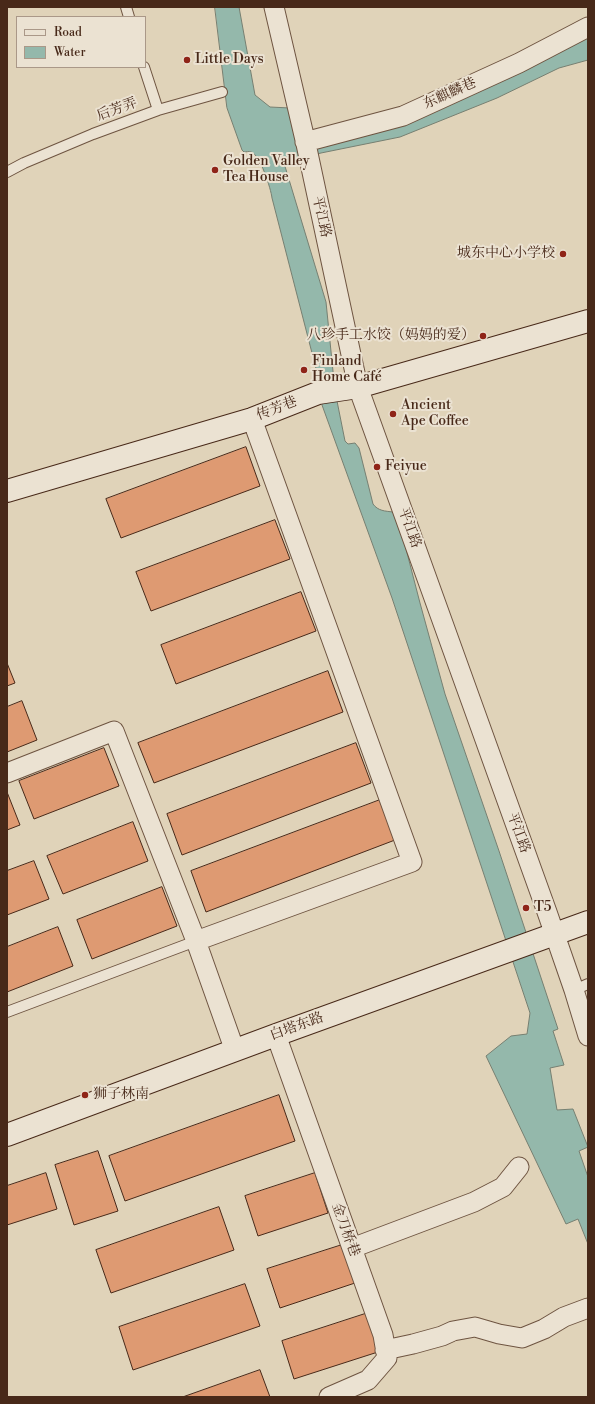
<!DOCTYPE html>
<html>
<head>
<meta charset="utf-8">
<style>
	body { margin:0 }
	#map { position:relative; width:595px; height:1404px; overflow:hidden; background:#e0d3b9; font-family:"Libre Bodoni",serif }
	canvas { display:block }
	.frame { position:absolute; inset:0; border:8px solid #482919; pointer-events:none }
	.legend { position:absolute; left:16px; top:16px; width:130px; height:52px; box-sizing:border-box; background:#ebe2d2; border:1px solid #aa9888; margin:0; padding:5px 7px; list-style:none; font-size:12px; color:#482919 }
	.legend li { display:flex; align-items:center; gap:8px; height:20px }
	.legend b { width:20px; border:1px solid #aa9888 }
</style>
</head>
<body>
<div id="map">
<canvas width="595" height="1404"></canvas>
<div class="frame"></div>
<ul class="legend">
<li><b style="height:5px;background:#ebe2d2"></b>Road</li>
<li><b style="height:11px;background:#94b8ab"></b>Water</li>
</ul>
</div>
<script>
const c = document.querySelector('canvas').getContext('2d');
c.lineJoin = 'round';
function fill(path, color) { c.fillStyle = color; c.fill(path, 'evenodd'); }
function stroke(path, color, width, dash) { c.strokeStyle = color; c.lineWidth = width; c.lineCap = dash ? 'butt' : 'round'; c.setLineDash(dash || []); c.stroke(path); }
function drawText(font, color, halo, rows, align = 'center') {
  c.font = font + ' "Libre Bodoni","Noto Serif SC",serif'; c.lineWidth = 4; c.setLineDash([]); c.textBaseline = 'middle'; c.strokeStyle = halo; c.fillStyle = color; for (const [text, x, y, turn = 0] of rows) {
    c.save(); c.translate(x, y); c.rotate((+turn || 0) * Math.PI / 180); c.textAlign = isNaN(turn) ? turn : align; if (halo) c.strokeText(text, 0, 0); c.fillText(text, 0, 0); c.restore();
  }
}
const water = new Path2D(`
	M215 7H239L255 95 270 107 290 108 299 147 588 34V60L559 68 497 98 400 137 321 153 284 163 326 302 335 391 345 441 348 444 355 443 359 448 373 504C378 511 385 511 393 512L399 522 420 603 445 694 499 851 558 1029 553 1031 564 1065 550 1068 557 1110 573 1109 588 1147 579 1151 588 1177V1244L578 1219 566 1224 486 1056 511 1036 527 1034 530 1013 392 598 322 405 320 384 272 198C271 189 260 154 251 152 250 151 245 152 244 152L242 150 227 108Z`);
fill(water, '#94b8ab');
stroke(water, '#767f71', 1);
const building = new Path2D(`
	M246 447 260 486 121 538 106 499Z
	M275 520 290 559 151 611 136 572Z
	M301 592 316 631 176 684 161 645Z
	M7 663 15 683 7 686Z
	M328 671 343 712 154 783 138 743Z
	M22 701 37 740 7 752V707Z
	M356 743 371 783 182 855 167 814Z
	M104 748 119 786 34 819 19 781Z
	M7 792 20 825 7 830Z
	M380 800 395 840 206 912 191 871Z
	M133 822 148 861 63 894 47 856Z
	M34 861 49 899 7 915V871Z
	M162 887 177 926 92 959 77 920Z
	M58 927 73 966 7 992V947Z
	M279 1095 295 1141 125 1201 109 1156Z
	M98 1151 118 1211 74 1225 55 1165Z
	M46 1173 57 1209 7 1225V1186Z
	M315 1173 328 1213 258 1236 245 1196Z
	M219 1207 234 1250 111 1293 96 1250Z
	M342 1245 355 1283 280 1308 267 1269Z
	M245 1284 260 1326 133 1370 119 1327Z
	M368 1313 381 1351 294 1379 282 1341Z
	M260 1370 270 1397H183Z`);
fill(building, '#de9a72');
stroke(building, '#482919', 1);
const lane = new Path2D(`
	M126 7 129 17
	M144 67 158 110
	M7 172 24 163 93 134 158 110 222 92
	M574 990 588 984
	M7 1012 196 941`);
const street = new Path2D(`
	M274 7 306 144 358 387 547 912 574 990 588 1036
	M305 142 403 116 519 63 588 27
	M7 773 114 731 196 941 235 1051
	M196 941 412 862 252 419
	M276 1035 383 1335 387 1358 368 1380 329 1397
	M352 1248 474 1202 503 1187 519 1167
	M385 1350 413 1344 442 1336 453 1331 475 1327 499 1334 522 1338 544 1329 564 1317 588 1308`);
const secondary = new Path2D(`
	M7 491 252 419 318 393 358 387 588 321
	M7 1135 276 1035 588 922`);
stroke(lane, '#6e5441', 12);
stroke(street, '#6e5441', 21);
stroke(secondary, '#482919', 24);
stroke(lane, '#ebe2d2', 10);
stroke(street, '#ebe2d2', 19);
stroke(secondary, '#ebe2d2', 22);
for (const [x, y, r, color] of [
	[187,60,4,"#8f2418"],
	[215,170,4,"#8f2418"],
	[563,254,4,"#8f2418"],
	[483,336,4,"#8f2418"],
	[304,370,4,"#8f2418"],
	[393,414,4,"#8f2418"],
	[377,467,4,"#8f2418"],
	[526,908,4,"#8f2418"],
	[85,1095,4,"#8f2418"]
]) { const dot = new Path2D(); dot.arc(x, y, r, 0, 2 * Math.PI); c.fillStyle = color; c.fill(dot); stroke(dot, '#ebe2d2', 1.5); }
drawText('14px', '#482919', '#ebe2d2', [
	["Little Days",195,60],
	["Golden Valley",223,162],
	["Tea House",223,178],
	["城东中心小学校",555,254,"right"],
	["八珍手工水饺（妈妈的爱）",475,336,"right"],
	["Finland",312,362],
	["Home Café",312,378],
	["Ancient",401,406],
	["Ape Coffee",401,422],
	["Feiyue",385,467],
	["T5",534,908],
	["狮子林南",93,1095]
], 'left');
drawText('14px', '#482919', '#ebe2d2', [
	["东麒麟巷",450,94,-24],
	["后芳弄",117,110,-20],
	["平江路",321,217,78],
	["传芳巷",277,409,-21],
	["平江路",409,528,70],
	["平江路",518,833,70],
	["白塔东路",297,1027,-20],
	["金刀桥巷",345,1230,70]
]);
</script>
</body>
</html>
